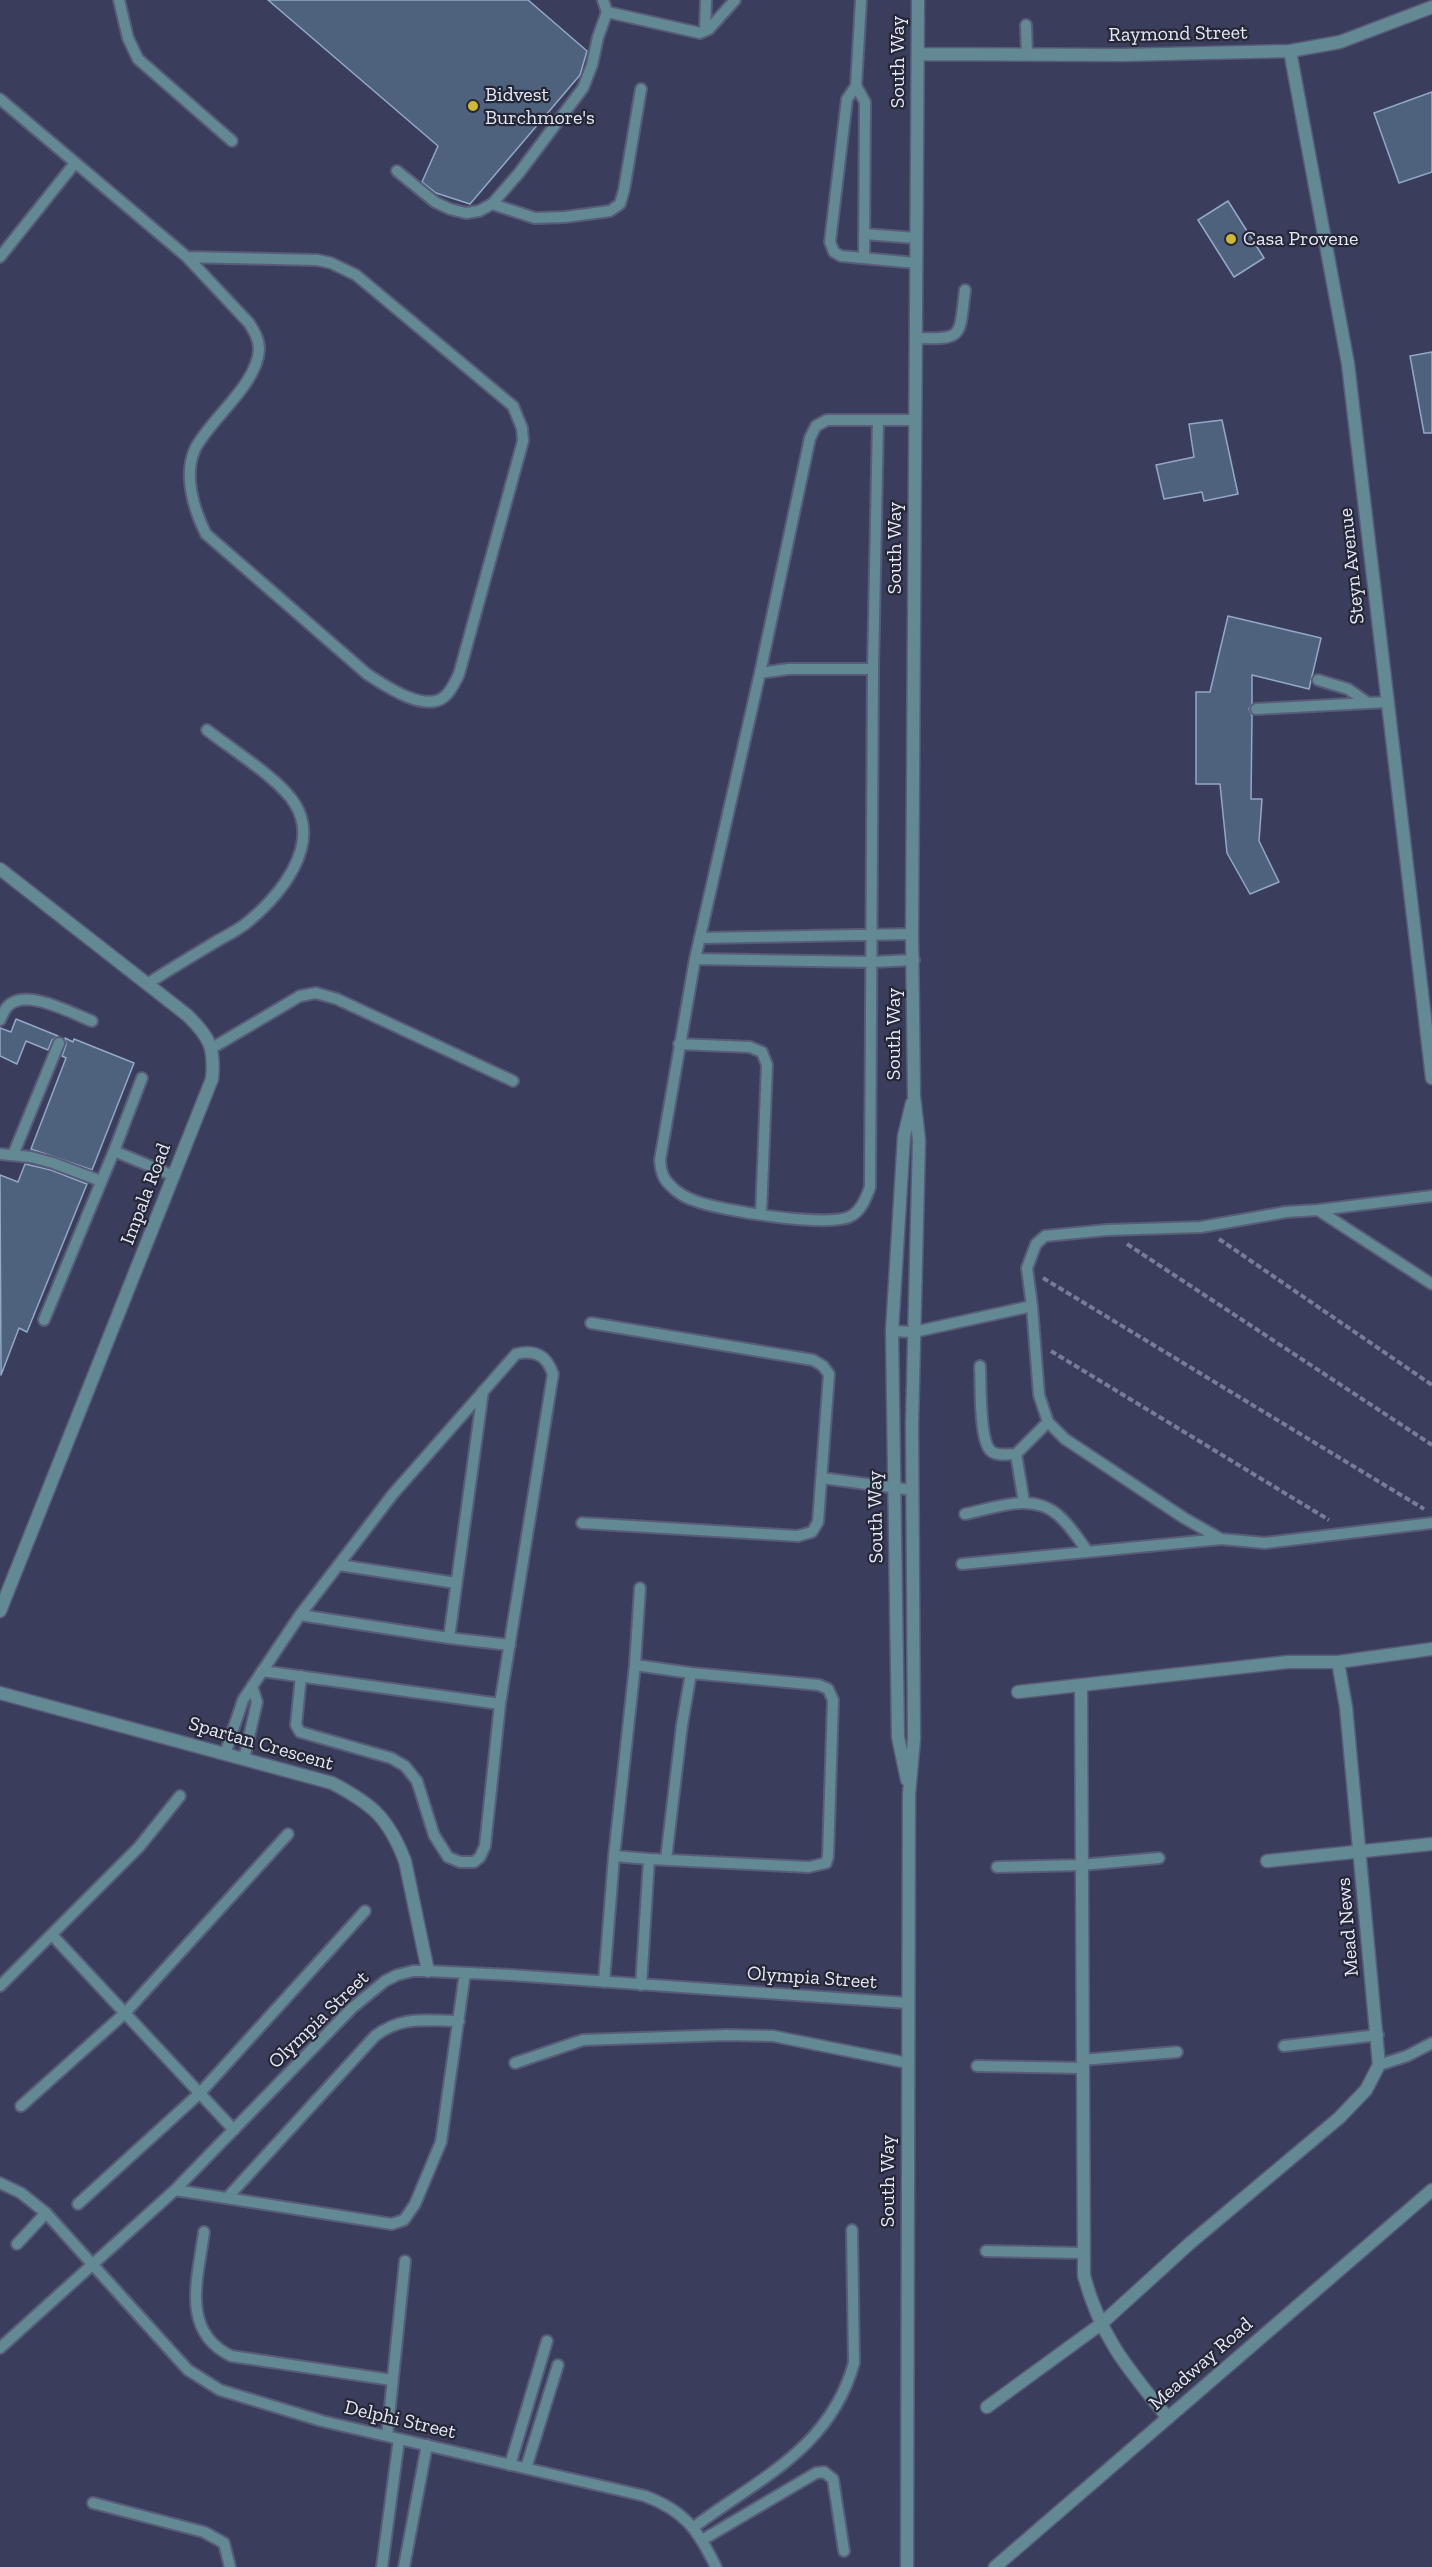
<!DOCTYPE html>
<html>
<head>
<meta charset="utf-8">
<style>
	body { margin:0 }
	canvas { display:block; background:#3a3e5c }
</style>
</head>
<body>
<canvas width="1432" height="2567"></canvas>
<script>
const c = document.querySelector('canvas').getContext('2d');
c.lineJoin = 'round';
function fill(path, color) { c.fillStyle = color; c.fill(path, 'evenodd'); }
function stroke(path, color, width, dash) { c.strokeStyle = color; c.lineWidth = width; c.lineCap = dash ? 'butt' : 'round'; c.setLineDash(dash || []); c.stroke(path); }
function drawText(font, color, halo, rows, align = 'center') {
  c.font = font + ' "Zilla Slab",serif'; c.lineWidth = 4.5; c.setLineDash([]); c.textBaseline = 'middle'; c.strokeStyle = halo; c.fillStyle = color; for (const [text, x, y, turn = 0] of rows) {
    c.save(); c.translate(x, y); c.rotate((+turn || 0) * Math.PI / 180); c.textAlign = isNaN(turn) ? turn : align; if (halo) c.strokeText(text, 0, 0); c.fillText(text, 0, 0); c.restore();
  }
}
const building = new Path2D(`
	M268 0H528L587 51 580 75 470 204 436 193 422 182 438 146Z
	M1432 92V172L1399 183 1374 113Z
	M1228 201 1264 258 1234 277 1198 220Z
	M1432 352V433H1424L1410 356Z
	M1222 420 1238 494 1204 501 1202 492 1164 499 1156 465 1194 457 1189 424Z
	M1228 616 1321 638 1309 689 1252 675V703L1249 709 1252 715 1251 799H1262L1259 841 1279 882 1250 894 1227 853 1220 784H1196V692H1210Z
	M16 1019 58 1036 52 1040 48 1050 26 1041 17 1064 0 1056V1028L11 1032Z
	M65 1038 73 1042 74 1039 134 1063 92 1170 31 1149 66 1058 62 1056 66 1045Z
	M25 1164 51 1170 87 1184 27 1332 19 1328 1 1375 0 1175 18 1182Z`);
fill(building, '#4e627e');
stroke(building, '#92a8c7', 1.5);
const service = new Path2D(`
	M119 0 128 38 138 59 232 141
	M861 0 856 86 847 99 830 242 834 252 841 256 916 263
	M607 12 700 33 709 29 735 0
	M1026 25 1027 55
	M705 31 706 0
	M856 86 865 102 864 257
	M0 99 187 257 249 323C254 331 259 339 259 349 258 384 210 419 195 449 183 476 194 510 206 534L367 674C384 685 424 713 444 697 451 692 455 682 459 674L523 441 522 428 513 406 356 275 331 263 317 260 187 257
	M397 171 435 202 450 209 466 213 479 211 492 204 519 173 583 88 592 65 598 37 607 12 603 0
	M492 204 535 218 565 217 610 211 620 204 624 190 641 89
	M864 234 916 238
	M0 257 75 163
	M916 338C965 340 959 336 965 290
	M873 669H788L760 673 695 959 660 1160C661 1170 662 1178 670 1185 675 1191 686 1198 693 1200 719 1211 825 1227 849 1217 861 1212 866 1198 870 1187L873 669 878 420
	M760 673 810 438 816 426 827 420H915
	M1318 680 1348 689 1368 703
	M1256 709 1387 702
	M700 938 912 934
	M695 959 871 962 914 960
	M147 984C170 969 194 955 217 941 228 935 240 929 249 921 280 895 321 846 295 804 280 779 231 749 207 730
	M0 1020C2 1016 4 1010 7 1007 25 987 71 1013 92 1021
	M679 1044 750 1047 762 1052 767 1065 761 1214
	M212 1048 300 996 316 993 337 999 513 1081
	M114 1151 142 1078
	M0 1154 31 1157 53 1163 101 1181
	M13 1155 59 1043
	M1318 1210 1432 1196
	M1032 1306 1039 1395 1048 1422 1065 1439 1184 1518 1221 1539 1265 1543 1432 1523
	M44 1320 114 1151 174 1176
	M892 1331 914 1332 1032 1306 1027 1268 1036 1244 1045 1236 1107 1230 1201 1227 1286 1212 1318 1210 1432 1284
	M980 1366C981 1383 979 1438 990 1450 996 1457 1008 1454 1016 1454
	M483 1391 449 1638 510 1645
	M822 1478 912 1490
	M1024 1502 1016 1454 1048 1422
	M965 1514C995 1508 1032 1492 1058 1515 1070 1525 1079 1540 1088 1552
	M582 1523 798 1536 812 1532 818 1522 829 1374 823 1366 813 1360 591 1323
	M962 1564 1221 1539
	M339 1565 456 1583
	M640 1588 635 1665 614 1856 649 1859
	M300 1615 449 1638
	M635 1665 691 1673
	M262 1671 500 1704
	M225 1754 243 1700 300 1615 393 1494 516 1354C535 1349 547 1356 553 1374L500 1704 485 1846 480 1857 474 1862H460L448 1857 434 1835 417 1781 405 1766 391 1758 300 1732 296 1725 301 1676
	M244 1759 257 1702 252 1686
	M997 1867 1081 1865 1159 1858
	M52 1935 234 2130
	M604 1982 614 1856
	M641 1985 649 1859 809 1867 826 1863 828 1857 833 1700 828 1689 819 1685 691 1673 682 1725 666 1859
	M0 1986 139 1847 180 1796
	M1284 2046 1378 2035
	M1082 2060 1177 2052
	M515 2063 583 2040 726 2035 773 2036 908 2063
	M1379 2065 1407 2056 1432 2043
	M977 2066 1082 2068
	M21 2106 125 2013 288 1834
	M0 2183 21 2193 46 2213 188 2370 220 2390 322 2421 645 2496C685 2511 698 2530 716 2567
	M175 2190 392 2224 404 2220 415 2204 441 2142 465 1973
	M227 2198 375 2036C402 2015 427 2021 459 2021
	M78 2204 200 2093 365 1911
	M204 2232C198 2278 180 2331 231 2356L392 2380
	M17 2244 46 2213
	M986 2251 1082 2253
	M0 2348 175 2190 352 2008 385 1981 397 1975 413 1971H428L511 1975 908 2003
	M387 2436 405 2261
	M510 2465 547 2341
	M526 2468 558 2365
	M93 2503 204 2532 224 2543 230 2567
	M694 2527C759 2478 830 2449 854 2363L852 2230
	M702 2540 816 2473 824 2472 833 2479 844 2551
	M382 2567 399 2439
	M404 2567 427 2445`);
const minor = new Path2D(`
	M1290 51 1348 364 1432 1078
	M918 54 1122 55 1290 51 1340 42 1432 7
	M0 869 187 1015C210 1037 215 1048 212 1079L0 1611
	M1338 1662 1432 1649
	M1081 1685 1084 2276C1101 2338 1128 2369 1168 2418
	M0 1693 332 1783C372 1804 388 1817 405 1861L428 1971
	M907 1780 898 1737 892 1331 904 1136 912 1103
	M1267 1861 1432 1844
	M987 2407 1101 2324 1189 2244 1339 2118 1366 2090 1379 2065 1346 1707 1338 1662H1288L1018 1692
	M907 2567 909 1794 914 1739 912 1424 919 1140 914 1096 912 934 918 0
	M995 2567 1432 2190`);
stroke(service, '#585c78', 14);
stroke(minor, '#585c78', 15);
stroke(new Path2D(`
	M1219 1239 1432 1385
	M1127 1244 1432 1445
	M1043 1278 1424 1509
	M1051 1351 1329 1520`), '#787c96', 4, [6, 3]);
stroke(service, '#628994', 10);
stroke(minor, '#628994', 12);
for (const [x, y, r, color] of [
	[473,106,6,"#d0b736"],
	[1231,239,6,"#d0b736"]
]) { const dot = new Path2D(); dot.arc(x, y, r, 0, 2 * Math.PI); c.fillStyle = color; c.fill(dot); stroke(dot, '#252734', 2); }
drawText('20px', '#e3e7fa', '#252734', [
	["Raymond Street",1178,34,-1],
	["South Way",898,62,-90],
	["South Way",895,548,-90],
	["Steyn Avenue",1352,566,-96],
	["South Way",894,1034,-90],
	["Impala Road",146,1194,-69],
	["South Way",876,1517,-91],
	["Spartan Crescent",261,1744,16],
	["Mead News",1348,1927,-95],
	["Olympia Street",812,1978,4],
	["Olympia Street",319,2020,-44],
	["South Way",888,2181,-90],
	["Meadway Road",1201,2364,-41],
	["Delphi Street",400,2420,13]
]);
drawText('20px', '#e3e7fa', '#252734', [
	["Bidvest",485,95],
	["Burchmore's",485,118],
	["Casa Provene",1243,239]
], 'left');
</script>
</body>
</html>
